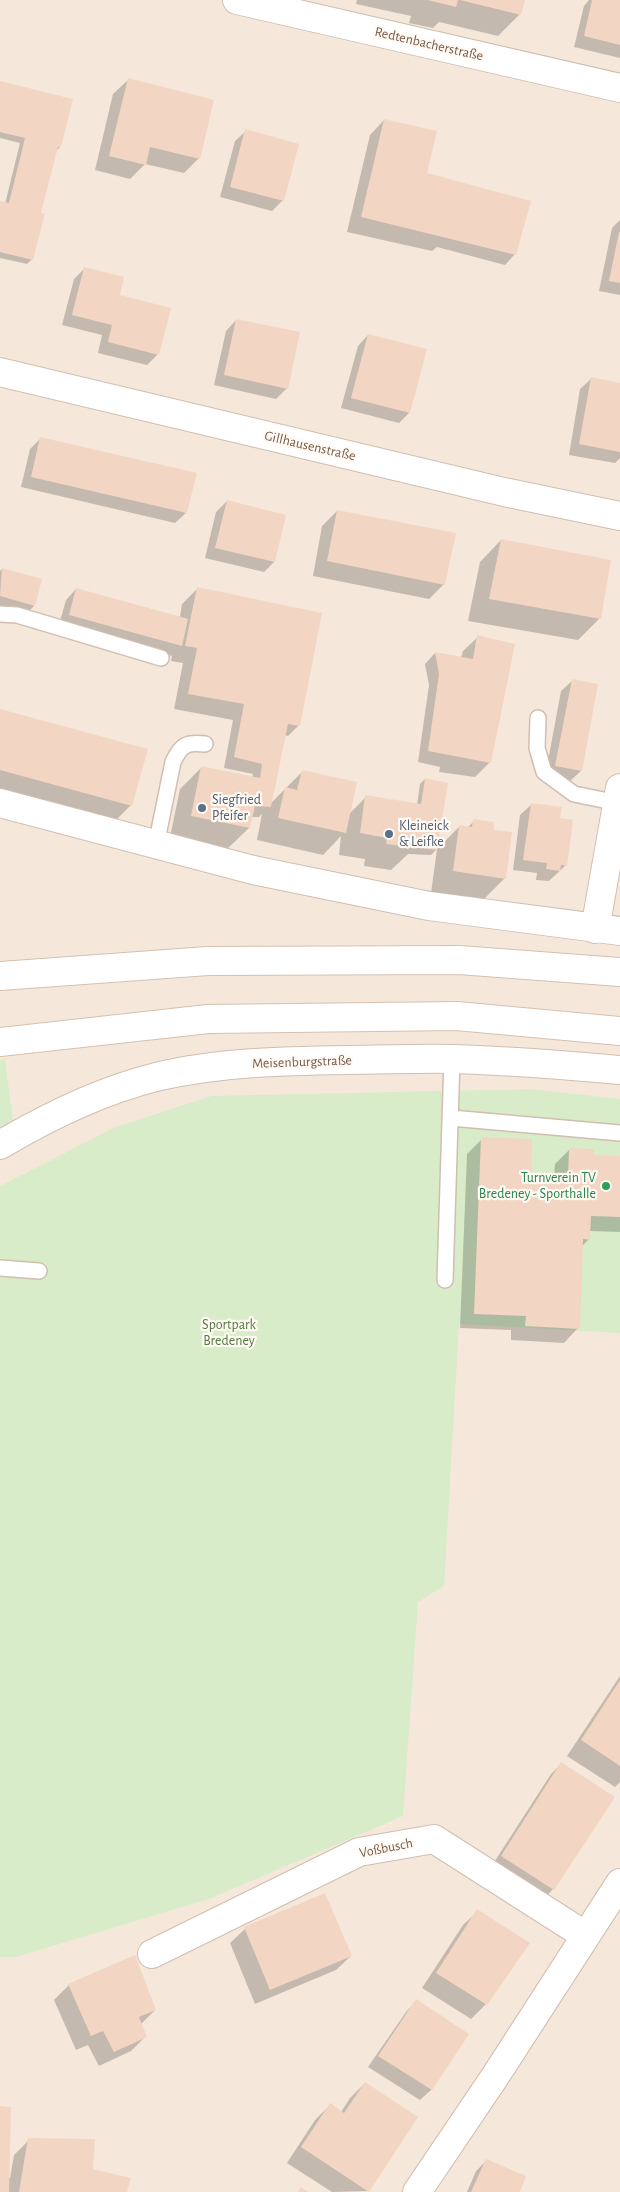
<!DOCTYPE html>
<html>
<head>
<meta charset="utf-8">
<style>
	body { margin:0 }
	canvas { display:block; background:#fdf6ec }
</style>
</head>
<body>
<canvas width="620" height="2192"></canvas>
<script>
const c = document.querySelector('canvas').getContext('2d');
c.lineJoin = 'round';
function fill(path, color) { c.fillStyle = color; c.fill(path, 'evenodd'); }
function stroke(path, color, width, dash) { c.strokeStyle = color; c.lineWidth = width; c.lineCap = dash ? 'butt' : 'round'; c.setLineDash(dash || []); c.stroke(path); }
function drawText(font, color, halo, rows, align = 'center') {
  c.font = font + ' "Alegreya Sans",sans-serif'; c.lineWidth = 4.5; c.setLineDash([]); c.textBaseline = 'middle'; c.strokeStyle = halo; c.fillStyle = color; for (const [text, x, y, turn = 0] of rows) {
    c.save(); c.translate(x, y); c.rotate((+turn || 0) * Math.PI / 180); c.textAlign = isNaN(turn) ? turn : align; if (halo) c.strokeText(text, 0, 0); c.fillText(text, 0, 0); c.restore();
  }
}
fill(new Path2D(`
	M0 0H620V2192H0Z`), '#f5e8da');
fill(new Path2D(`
	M5 1059 13 1121 0 1128V1060Z
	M531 1089 620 1099V1333L459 1324 444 1586 418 1602 403 1816 209 1899 16 1957H0V1186L116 1127 211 1096Z`), '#d8ecc9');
fill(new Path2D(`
	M357 0H523L520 14 498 36 439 22 433 28 409 23 411 16 356 4Z
	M589 0 620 1V58L574 47 584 6Z
	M128 80 199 158 184 173 145 164 130 179 95 170 113 94Z
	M0 82 60 147 55 152 40 214 32 259 27 264 0 258V203L5 204 20 143 0 138Z
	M384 120 426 173 515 254 505 265 437 247 432 251 347 232 370 135Z
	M246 131 283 200 272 211 220 197 235 141Z
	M620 220V295L599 291 612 228Z
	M85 268 118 296 169 309 157 355 147 365 98 353 102 335 62 325 74 279Z
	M236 320 287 388 276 399 214 385 226 331Z
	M368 335 409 413 399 423 341 408 358 346Z
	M591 379 620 384V458L615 463 569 455 580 389Z
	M41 438 186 513 175 523 21 487 30 449Z
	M227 501 274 562 264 572 205 558 216 512Z
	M337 511 444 584 429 599 313 576 322 526Z
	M501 540 600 618 578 640 468 621 480 562Z
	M2 569 34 606 24 616 0 610V571Z
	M76 589 180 617 182 604 197 589 299 725 288 736 284 735 271 803 302 772 349 814 366 797 417 805 420 784 425 779 447 784 436 850 431 855 408 854 391 870 364 866 365 859 339 855 341 836 323 855 257 840 262 814 259 817H251L249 828 227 849 170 837 180 789 202 767 252 778 253 774 224 768 233 720 174 709 183 663 171 661 172 656 59 625 66 600Z
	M478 637 490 762 475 777 439 772 440 767 418 762 429 685 425 664 435 653 461 658 463 651Z
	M572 681 581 771 570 781 545 777 561 691Z
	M0 710 131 805 109 827 4 798 7 790 0 788Z
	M531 805 559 819 566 865 549 881 536 880 537 873 513 870 520 815Z
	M474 821 492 831 505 878 483 900 431 893 437 849 459 827 467 828Z
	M482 1139 530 1178 554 1179 555 1164 570 1149 592 1156 620 1158V1232L589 1231V1239L582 1246 578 1328 564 1343 511 1340V1330L460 1328 467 1154Z
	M620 1676V1782L615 1787 567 1756Z
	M561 1764 553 1889 543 1900 491 1867 551 1774Z
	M478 1911 486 2004 471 2019 422 1988 463 1925Z
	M245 1929 351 1956 336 1970 255 2004 230 1943Z
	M69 1985 155 2010 141 2024 146 2036 131 2051 99 2066 88 2045 76 2050 54 2000Z
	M416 2001 468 2034 431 2090 420 2100 368 2067 406 2012Z
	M365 2083 368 2191 332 2192 287 2163 315 2120 330 2105 341 2112 350 2098Z
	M0 2108 8 2178H10L14 2155 29 2140 92 2170 126 2192H0Z
	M486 2161 518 2192H467L476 2171Z`), '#0003');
fill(new Path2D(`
	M428 0H458L456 7Z
	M460 0H525L521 15Z
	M592 0H620V45L584 36Z
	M128 78 214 100 200 159 150 147 146 165 109 156Z
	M0 81 73 99 61 147H58L41 213 45 214 33 260 0 252V201L9 203 25 138 0 132Z
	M384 119 437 131 427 173 531 201 516 255 361 217Z
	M245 129 299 144 284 201 230 187Z
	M619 232H620V283L609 281Z
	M84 267 124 277 120 295 171 308 159 355 108 342 112 325 72 315Z
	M236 319 300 332 288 389 224 375Z
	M368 334 427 349 410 413 351 398Z
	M591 377 620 383V452L579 444Z
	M40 437 197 473 187 513 31 477Z
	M227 500 286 515 275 562 215 548Z
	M337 510 456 533 445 585 327 561Z
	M501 539 611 560 601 619 489 599Z
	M2 568 42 579 35 606 0 596Z
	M197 587 322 613 300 726 288 724 271 807 255 806 250 828 191 816 201 766 260 778 262 764 234 757 244 704 188 694 197 648 185 646Z
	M76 588 188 619 182 646 69 615Z
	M477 635 515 644 491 763 428 751 439 674 435 652 473 659Z
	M572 679 598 684 582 771 555 766Z
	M0 709 148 749 132 806 0 770Z
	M302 770 357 782 346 833 278 818 285 787 297 790Z
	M425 778 448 783 437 850 386 844 387 838 360 833 365 795 421 804Z
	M531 803 562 807 560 818 573 820 567 866 561 865 560 871 546 869 547 863 523 860Z
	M473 819 494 822V830L512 832 506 879 453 871 459 825 472 827Z
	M481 1137 532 1139 531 1177 568 1178 569 1148 594 1149V1155L620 1156V1217L591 1216 590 1240 583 1239 580 1329 525 1326 526 1316 474 1314Z
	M620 1680V1766L581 1740Z
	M561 1762 615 1797 554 1890 501 1856Z
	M325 1893 352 1956 270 1990 244 1927Z
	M477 1909 530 1943 487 2005 436 1973Z
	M135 1955 156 2010 139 2017 147 2037 114 2052 103 2031 91 2036 68 1984Z
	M416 1999 469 2034 432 2090 378 2056Z
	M365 2082 418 2117 369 2192 301 2147 330 2103 344 2113Z
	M0 2106 11 2107 9 2192H0Z
	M28 2138 95 2139 93 2169 131 2178 127 2192H19Z
	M486 2159 526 2176 520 2192H471Z
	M301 2187 308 2192H298Z`), '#f3d5c3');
const service = new Path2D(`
	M0 614 17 615 161 658
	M538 718 537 748 544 772 574 794 618 803
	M156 845 173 762C181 745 186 742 205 744
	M451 1118 620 1133
	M0 1268 39 1271
	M445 1280 452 1059`);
const minor = new Path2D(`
	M237 0 620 88
	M0 372 504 492 620 516
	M0 803 253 870 429 906 620 931
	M595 929 620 788
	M0 1145C49 1116 100 1091 156 1077 218 1062 284 1061 348 1060 383 1060 419 1058 454 1059 509 1061 565 1065 620 1070
	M152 1954 359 1852 434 1839 586 1936
	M417 2192 496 2075 620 1883`);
const secondary = new Path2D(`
	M0 976 208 961 459 960 620 972
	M0 1042 208 1019 457 1016 620 1031`);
stroke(service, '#d1beb0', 18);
stroke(minor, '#d1beb0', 30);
stroke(secondary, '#d6c0b0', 30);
stroke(service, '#fff', 15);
stroke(minor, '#fff', 28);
stroke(secondary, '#fff', 28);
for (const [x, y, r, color] of [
	[202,808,5,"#5c6f8a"],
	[389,834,5,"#5c6f8a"],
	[606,1186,5,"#2e9e5b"]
]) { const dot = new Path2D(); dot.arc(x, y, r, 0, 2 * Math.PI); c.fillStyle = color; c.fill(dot); stroke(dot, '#fffaf3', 2); }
drawText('14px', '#7a5c4d', '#fffaf3', [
	["Redtenbacherstraße",429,44,13],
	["Gillhausenstraße",310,446,13],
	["Meisenburgstraße",302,1062,-2],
	["Voßbusch",386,1848,-11]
]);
drawText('14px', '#4e5e75', '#fffaf3', [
	["Siegfried",212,800],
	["Pfeifer",212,816],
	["Kleineick",399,826],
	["& Leifke",399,842]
], 'left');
drawText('14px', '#27864d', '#fffaf3', [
	["Turnverein TV",596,1178],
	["Bredeney - Sporthalle",596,1194]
], 'right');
drawText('14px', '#537a41', '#fffaf3', [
	["Sportpark",229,1325],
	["Bredeney",229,1341]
]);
</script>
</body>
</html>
